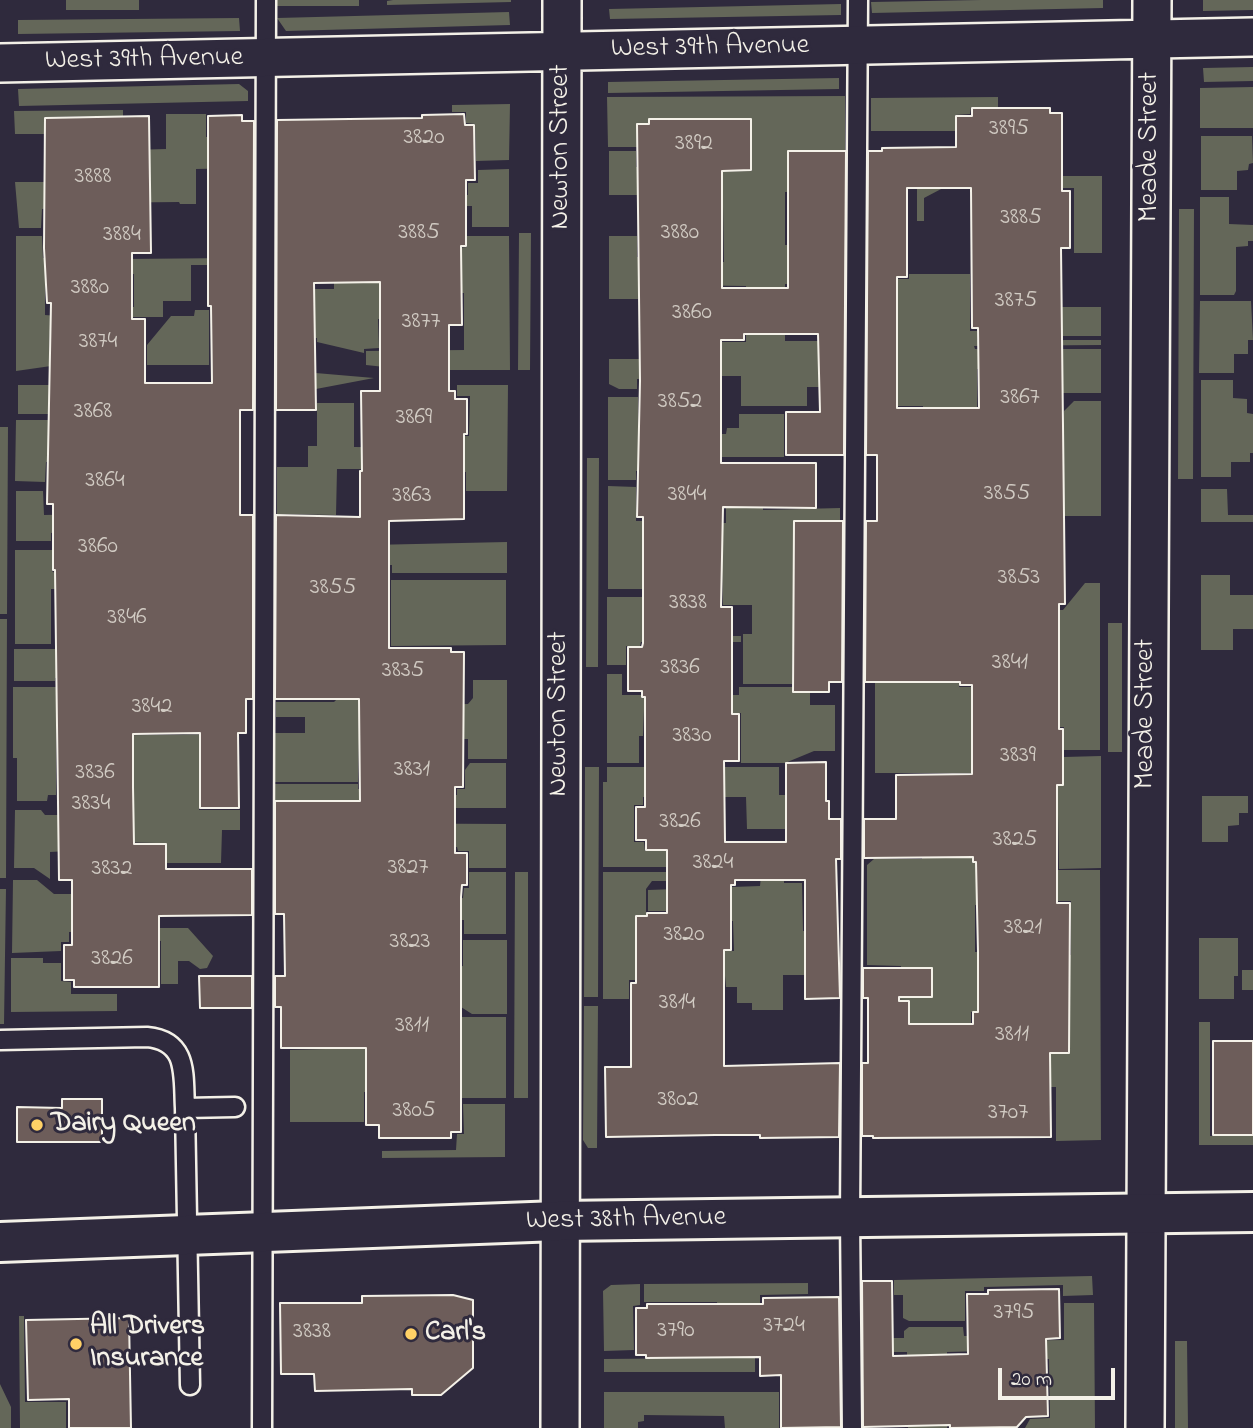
<!DOCTYPE html>
<html>
<head>
<meta charset="utf-8">
<style>
	body { margin:0 }
	#map { position:relative; width:1253px; height:1428px; overflow:hidden; background:#2f2a3d; font-family:"Indie Flower",sans-serif }
	canvas { display:block }
	.scale { position:absolute; left:998px; top:1368px; width:117px; height:32px; box-sizing:border-box; border:4px solid #f4f1e8; border-top:0; padding-left:9px; font-size:21px; line-height:24px; white-space:nowrap; color:#f4f1e8; -webkit-text-stroke:5px #2f2a3d; paint-order:stroke }
</style>
</head>
<body>
<div id="map">
<canvas width="1253" height="1428"></canvas>
<div class="scale">20 m</div>
</div>
<script>
const c = document.querySelector('canvas').getContext('2d');
c.lineJoin = 'round';
function fill(path, color) { c.fillStyle = color; c.fill(path, 'evenodd'); }
function stroke(path, color, width, dash) { c.strokeStyle = color; c.lineWidth = width; c.lineCap = dash ? 'butt' : 'round'; c.setLineDash(dash || []); c.stroke(path); }
function drawText(font, color, halo, rows, align = 'center') {
  c.font = font + ' "Indie Flower",sans-serif'; c.lineWidth = 6; c.setLineDash([]); c.textBaseline = 'middle'; c.strokeStyle = halo; c.fillStyle = color; for (const [text, x, y, turn = 0] of rows) {
    c.save(); c.translate(x, y); c.rotate((+turn || 0) * Math.PI / 180); c.textAlign = isNaN(turn) ? turn : align; if (halo) c.strokeText(text, 0, 0); c.fillText(text, 0, 0); c.restore();
  }
}
fill(new Path2D(`
	M66 0H139V10H66Z
	M277 0H359V6H277Z
	M511 0V2L387 5V1L393 0Z
	M981 0H1103V8L872 13 871 2Z
	M1203 0H1253V10L1203 11Z
	M841 4V15L610 19 609 9Z
	M509 12 510 25 286 31 277 18Z
	M239 18 240 31 18 34V20Z
	M1253 67V81L1204 82 1203 68Z
	M839 78V89L608 93V82Z
	M239 84 248 91V101L19 106 18 89Z
	M1253 87V128H1200V88Z
	M845 96V202L834 191 785 192V245H841V283L785 284V341H841V387H807V406H741V376H649L648 379H637V389H619L609 384V359H717L718 342H746V286L667 285V263L724 262 723 207 669 206 646 195H609V151H636V167H649L650 172 752 171 751 118H649L648 123H637V147H608L607 97Z
	M998 97V107H971L970 114 955 115V131H871V98Z
	M510 104 509 160 476 161 475 124 466 123V112H452V105Z
	M123 110V116L44 117V134H15L14 111Z
	M166 114H206V137L240 136V168L196 169V204H180L179 202 86 203 131 150 166 149Z
	M1201 136H1252L1253 163 1249 164 1248 170 1237 171V190H1201Z
	M509 169V227H472V206H455L421 195H468V183H478V170Z
	M917 176H1102V253H1074V188H943L924 198V221H917Z
	M15 182H44L45 199 56 208 42 209 41 228H19Z
	M1200 197H1229V224L1253 225V241H1248V246L1236 247V291L1234 295H1200Z
	M1179 209H1194L1193 479H1178Z
	M519 233H531L530 370H518Z
	M16 236H42L43 258H58L45 268V315L58 316V331L50 332 49 354H58V365L16 371Z
	M467 236H509L510 370H413L366 365V351L464 350V293H450L457 248 467 247Z
	M609 236H637V257H649L648 290H638V299H609Z
	M334 243 448 255 384 319H378L379 348 364 349V353L317 342V338H276L275 289H334Z
	M233 258V265H191V301H163V317H124V307H134V274H125V259Z
	M909 274H970V331H977V340H1101V345L974 346 975 349H1101V393H1063V374H1053L1052 369H977V423H923V406H878L872 279H909Z
	M1200 301H1251L1253 340H1248V354H1234V373H1199Z
	M1062 307H1101V336H1002L1062 324Z
	M195 310H209V365H147V345L171 316H194Z
	M276 372H304L374 378 316 389V379H276Z
	M1201 380H1233V398L1247 399V413L1253 414V453H1250V462H1231V477H1201Z
	M18 385H51L50 414H18Z
	M457 385H508L507 491H466V472H455L454 469H337L336 515 277 514V467H308V446H317V403H354V447L455 448V436H469L470 396H457Z
	M608 397H638V431H649V434H726L727 428H739V414H784V457H722L721 467 636 471V480H608Z
	M1074 401H1101V516H1064V460H981L1053 425H1063L1064 411Z
	M16 420H48L49 437 59 461 46 462 45 482 15 481Z
	M0 427H8L7 614H0Z
	M587 458H599L598 667H586Z
	M763 464V510L840 508V600L830 644H793L792 684H743V634H752V605H723L722 570H669V523H726V506Z
	M608 486 636 487V521H646L667 571H642V589H608Z
	M1201 489H1227L1228 515H1253V522H1201Z
	M16 491H43L44 515C110 515 175 505 241 505V518L51 533V541H16Z
	M507 542V573H392V565H340L324 546Z
	M15 550H52V571L67 582 246 589H51V644H15Z
	M1201 575H1230V595H1253V629H1233V650H1201Z
	M391 580H506V645L391 646Z
	M1085 583H1100V750H1064V727H971V773H875V682H959V687H974V691H1060V637L991 636V610H1063Z
	M607 597H642V604H653L719 636H741V642H641L640 646H626V665H607Z
	M0 619H7L6 878H0Z
	M1108 623H1122V752H1108Z
	M14 649H80V678H55V681H14Z
	M607 674H622V695H641V698H720V695H739V687H792L793 693H810V705H835V751H814L785 763H741V713H715V710H644L643 736H639V763H607Z
	M473 680H507V759H468V739L359 740 358 782H273V733H305V717H276V702H334L341 695H354L365 706 468 704 473 698Z
	M13 687H56V795H48L47 801H17V758H13Z
	M236 734 237 765 199 766V810H240V830H222L221 863H167V857H156V843L112 842 69 851 50 852V879L34 868H14L15 810H41L45 815H59V819H134V758H58V736Z
	M1101 756V868L1059 869 1058 815 971 816 972 863H994V904L975 905V952H1046V1000L977 1001V1012H971V1023L953 1024V1051L910 1042V1000L869 999V997H901V966L867 965V865L874 859H922V817L972 786 1064 785V757Z
	M470 763H506V808H317L316 800H274V784H358V789H370V794L457 795V789H465V770Z
	M585 767H599L598 997H584Z
	M607 767H779V795H789V800L785 801V829H747L746 797H643V805H634V842H644L645 851H666V867H603V782H607Z
	M1202 796H1248V813H1239V825L1228 826V842H1202Z
	M315 823 506 824V868H469V851H458L457 847H383Z
	M997 870H1100L1101 1140 1056 1141V1087H977V1054H1069V1013L1048 955H1071V901H1046Z
	M469 872H506V934H464V920H455V899L463 898 464 888H469Z
	M515 872H528V1098H514Z
	M603 872H666V881H652L646 889V915H635V957H646L644 980H629V999H603Z
	M761 876 784 877V883H802L803 931H820V975H783V1010H752V1003H737V987H726L725 976H651L718 951H734L733 921H717V911H648V890L760 886Z
	M13 880H37L54 894H71L72 902H149V931L69 932V942H61V951L12 953Z
	M0 889H6L4 1024H0Z
	M154 928H188L213 956 207 968 200 969 189 961H178V984H161V941L154 940Z
	M1199 938H1238V976H1234V999H1199Z
	M463 940H507V1014H472L450 1000 455 967 463 966Z
	M11 958H43V963H61V981L71 982V994H117V1011L11 1012Z
	M1242 970H1253V990H1242Z
	M584 1006H598L597 1148H588L583 1140Z
	M462 1017H506V1098H462V1092H364V1122H290V1050L325 1049V1029L363 1024V1049L462 1051Z
	M1199 1022H1210V1136H1253V1145H1199Z
	M463 1104H505V1157L382 1158V1151L456 1150 457 1134H464Z
	M1092 1276 1093 1295 1063 1296V1285L984 1287V1291H965V1321H909L903 1318V1295H894V1280Z
	M808 1283V1294L760 1295V1308H755V1372H604V1359L717 1358V1302H644V1284Z
	M640 1284V1305L633 1306 634 1350 604 1351 603 1291 611 1285Z
	M1064 1303H1094L1095 1428H1025L1030 1419 1050 1418 1049 1359H1030L990 1341 1064 1340Z
	M19 1316H24L25 1402H66V1428H20Z
	M909 1327H963L964 1336H985V1351L947 1352V1428H908L907 1352H883V1338H904V1331Z
	M1175 1341H1187L1188 1428H1175Z
	M0 1384 11 1407V1428H0Z
	M604 1392H779V1428H725L724 1416 644 1415V1421L638 1422V1428H604Z`), '#646759');
const building = new Path2D(`
	M972 108H1050V113H1062V191H1070V248H1061L1065 604H1059V729H1063V785H1057V903H1070L1069 1053H1050L1051 1137 873 1138V1136H862V1063H868V998H863V968H932V997H899V1001H909V1024H973V1012H978V952L976 862H973V857L864 858V819H896V775L972 774V685H960V682H865L866 521H877V455H866L868 151H882V148L956 147V116H972ZM907 188H971L972 328H978L979 408H897V277H907Z
	M464 114 465 125H474L475 180H466V246H461L462 325H449V391H455V399H467V434H464V519L389 521V648H451V652H464L463 787H455V853H467V885H462L461 897V1132H451V1138H379V1125H366V1048H281V1007H275V976H285L284 914H275V801H360L359 699H275L276 515 360 517V471H362L361 391H380V282L314 283 316 410H276L277 120 422 118V115Z
	M242 115V121H254L253 410H240V515H253V699H246V733H238L239 808H200V733L133 734V787L134 844H166V869H252V915L159 916V987H74V980H64V945H72V880H59L55 570H53V504H47L51 303H47L44 248 45 118 149 116 151 253H132V319H145V383H212L211 306H208V116Z
	M649 119H751V170L722 171V288H788V151H846L844 455H786V412H820L818 334H744V340H721V463H816V508L723 507 721 607H732V714H739V761H724L725 842H786V763L826 762V801H829V819H841V859H836L840 998 805 999V880H735V885H731V950H724V1066L840 1063 839 1137 760 1138V1135H715L606 1137 605 1067H631V983H636V916H647V913H667V850H646V840H636V807H645V697H642V691H628V647H642L643 643V517H637L640 381 637 124H649Z
	M794 521H843L842 682H829V692H793Z
	M199 976H252V1008H200Z
	M1213 1041H1253V1135H1213Z
	M62 1099H102V1142H17V1107L62 1108Z
	M862 1281H892L893 1356 968 1354 967 1294H988V1290L1059 1289 1060 1338 1046 1339 1048 1416 1026 1417 1017 1427 950 1428V1425L863 1427Z
	M453 1295 473 1300V1368L441 1395H412V1389L315 1391 314 1374H281L280 1303H362V1296Z
	M839 1297 841 1427 781 1428V1375L760 1376V1357L646 1358V1355H636V1308H647V1304H763V1298Z
	M129 1318 131 1428H69V1399L28 1400 26 1320Z`);
fill(building, '#6d5d5a');
stroke(building, '#f4f1e8', 2);
const lane = new Path2D(`
	M0 1040 147 1037C189 1041 183 1076 185 1108L190 1385
	M185 1108 235 1107
	M262 1428 266 0
	M852 1428 850 1217 858 0`);
const street = new Path2D(`
	M0 63 1253 37
	M560 1428 562 0
	M1145 1428 1152 0`);
const secondary = new Path2D(`
	M0 1242 558 1221 1253 1212`);
stroke(lane, '#f4f1e8', 23);
stroke(street, '#f4f1e8', 42);
stroke(secondary, '#f4f1e8', 44);
stroke(lane, '#2f2a3d', 18);
stroke(street, '#2f2a3d', 37);
stroke(secondary, '#2f2a3d', 38);
for (const [x, y, r, color] of [
	[37,1125,7,"#ffd166"],
	[411,1334,7,"#ffd166"],
	[76,1344,7,"#ffd166"]
]) { const dot = new Path2D(); dot.arc(x, y, r, 0, 2 * Math.PI); c.fillStyle = color; c.fill(dot); stroke(dot, '#2f2a3d', 2.5); }
drawText('24px', '#d2ccc4', null, [
	["3895",1009,130],
	["3820",424,139],
	["3892",694,145],
	["3888",93,178],
	["3885",1021,219],
	["3885",419,234],
	["3880",680,234],
	["3884",122,236],
	["3880",90,289],
	["3875",1016,302],
	["3860",692,314],
	["3877",421,323],
	["3874",98,343],
	["3867",1020,399],
	["3852",680,403],
	["3868",93,413],
	["3869",414,419],
	["3864",105,482],
	["3855",1007,495],
	["3844",687,496],
	["3863",412,497],
	["3860",98,548],
	["3853",1019,579],
	["3855",333,589],
	["3838",688,604],
	["3846",127,619],
	["3841",1010,664],
	["3836",680,669],
	["3835",403,672],
	["3842",152,708],
	["3830",692,737],
	["3839",1018,757],
	["3831",412,771],
	["3836",95,774],
	["3834",91,805],
	["3826",680,823],
	["3825",1015,841],
	["3824",713,864],
	["3827",408,869],
	["3832",112,870],
	["3821",1023,929],
	["3820",684,936],
	["3823",410,943],
	["3826",112,960],
	["3814",677,1004],
	["3811",412,1027],
	["3811",1012,1036],
	["3802",678,1101],
	["3805",414,1112],
	["3707",1008,1114],
	["3795",1014,1314],
	["3724",784,1327],
	["3790",676,1332],
	["3838",312,1333]
]);
drawText('28px', '#f4f1e8', '#2f2a3d', [
	["West 39th Avenue",710,49,-1],
	["West 39th Avenue",144,61,-1],
	["Newton Street",562,147,-90],
	["Meade Street",1151,147,-90],
	["Newton Street",560,714,-90],
	["Meade Street",1147,714,-90],
	["West 38th Avenue",626,1221,-1]
]);
drawText('bold 28px', '#f4f1e8', '#2f2a3d', [
	["Dairy Queen",51,1125],
	["All Drivers",90,1328],
	["Insurance",90,1360],
	["Carl's",425,1334]
], 'left');
</script>
</body>
</html>
